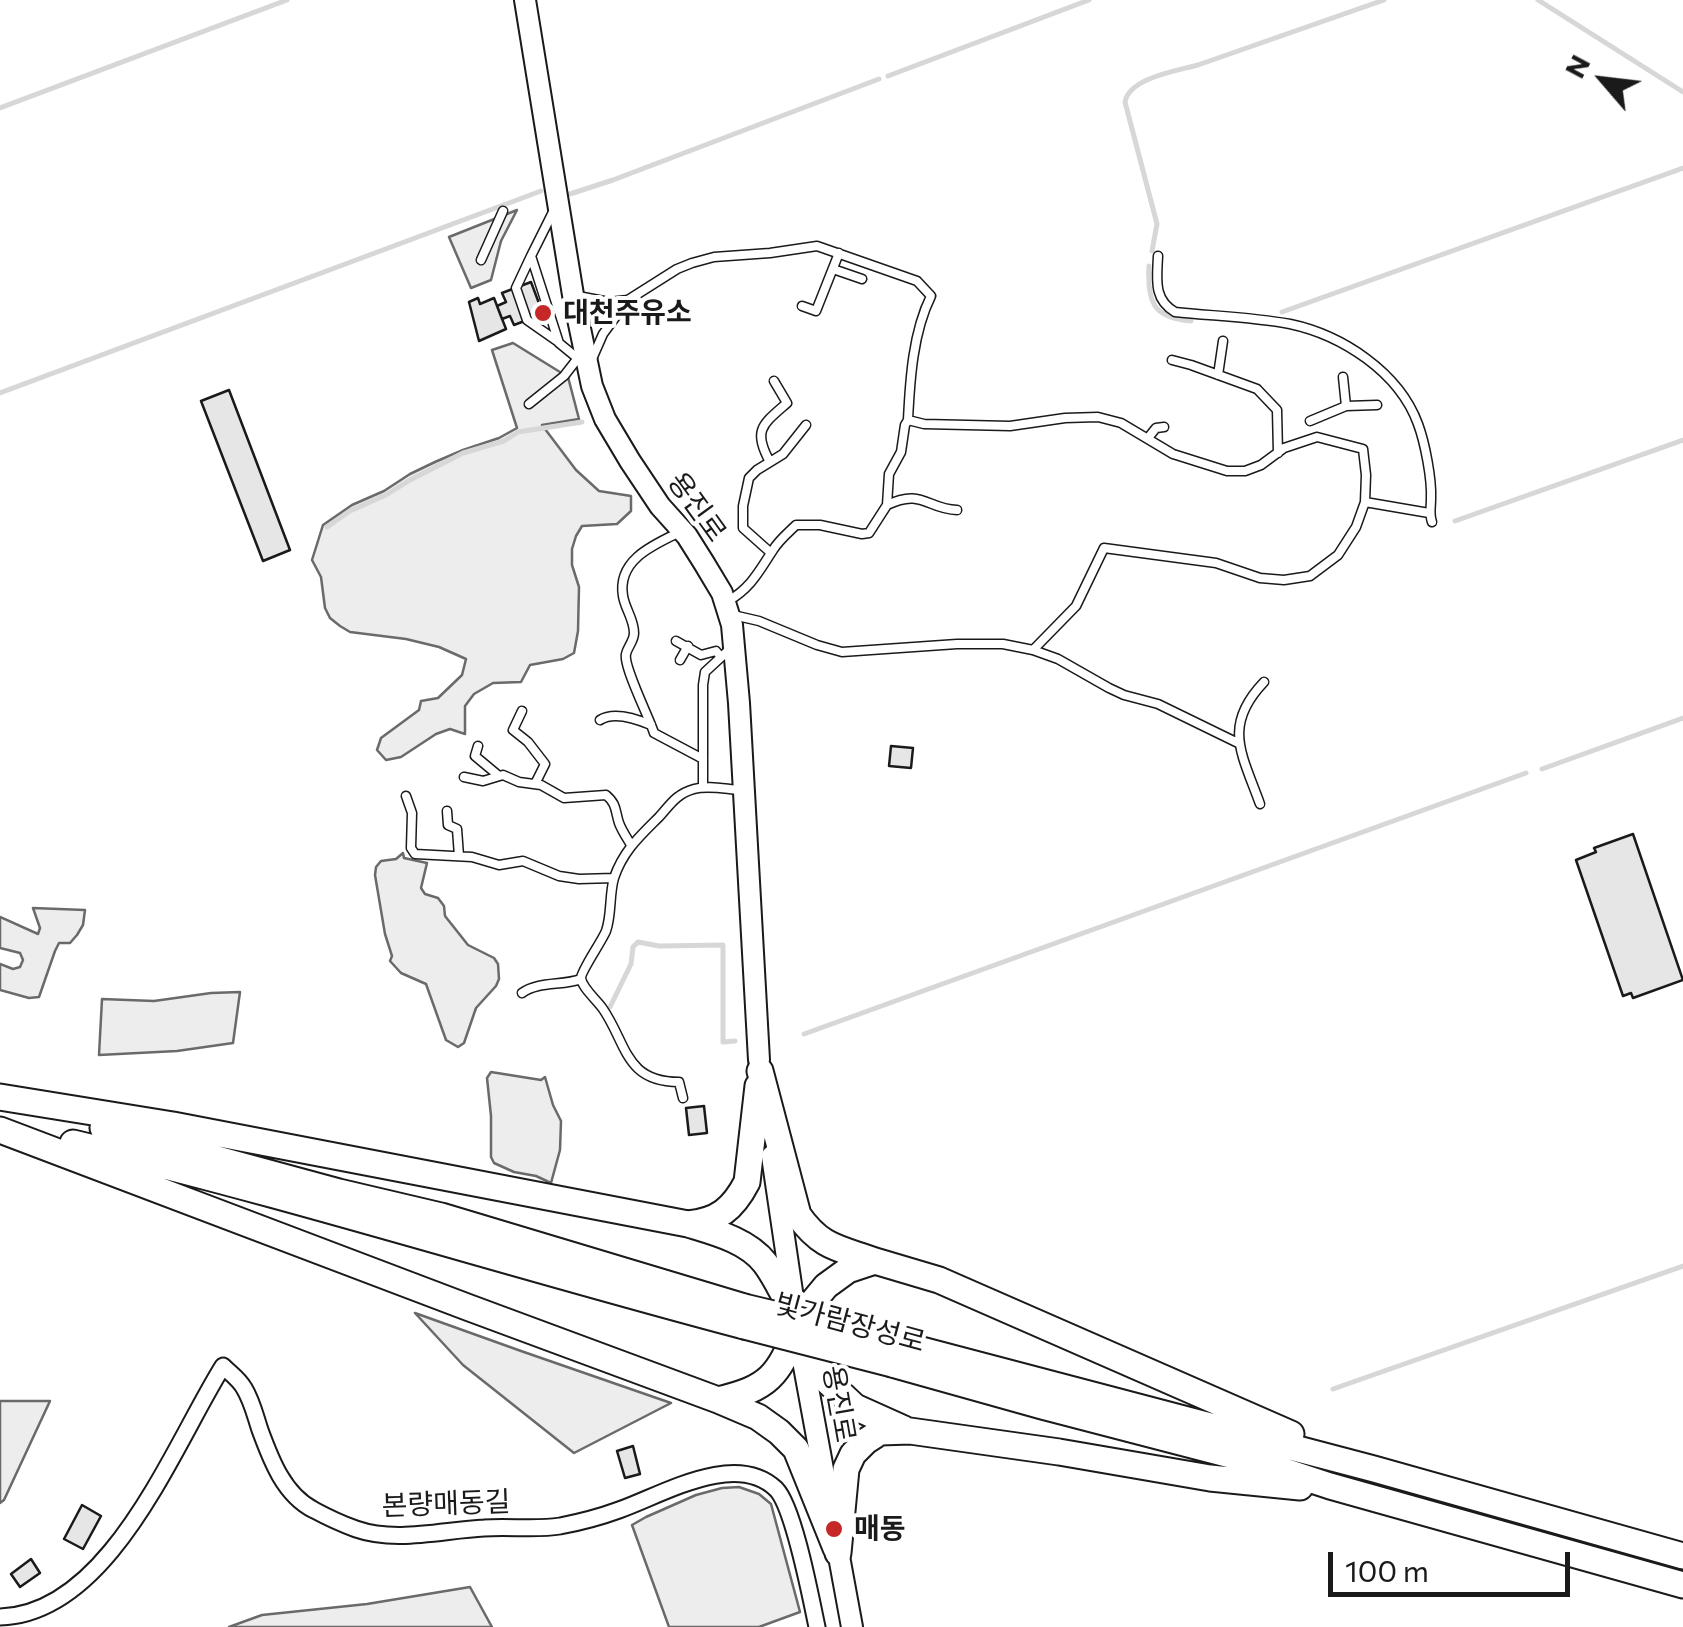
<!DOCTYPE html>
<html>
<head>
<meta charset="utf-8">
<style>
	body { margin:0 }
	#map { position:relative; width:1683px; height:1627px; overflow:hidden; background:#fff; font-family:Commissioner,sans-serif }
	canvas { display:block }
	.north { position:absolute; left:1553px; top:30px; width:100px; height:100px; -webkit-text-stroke:8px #fff; paint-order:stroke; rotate:298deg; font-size:28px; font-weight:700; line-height:40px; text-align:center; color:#1a1a1a }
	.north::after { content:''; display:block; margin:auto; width:35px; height:45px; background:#1a1a1a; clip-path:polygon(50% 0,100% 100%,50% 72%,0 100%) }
	.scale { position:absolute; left:1328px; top:1552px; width:242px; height:45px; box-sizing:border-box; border:5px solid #1a1a1a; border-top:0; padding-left:12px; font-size:30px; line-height:35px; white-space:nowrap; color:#1a1a1a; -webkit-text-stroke:8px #fff; paint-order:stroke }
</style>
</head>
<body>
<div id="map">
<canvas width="1683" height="1627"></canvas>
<div class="north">N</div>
<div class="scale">100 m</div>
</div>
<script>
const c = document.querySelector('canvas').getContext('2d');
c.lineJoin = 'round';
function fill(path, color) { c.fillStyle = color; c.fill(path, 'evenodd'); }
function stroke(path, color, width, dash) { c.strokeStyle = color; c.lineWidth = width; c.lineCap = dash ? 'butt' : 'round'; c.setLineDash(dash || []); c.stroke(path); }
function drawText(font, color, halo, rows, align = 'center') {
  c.font = font + ' Commissioner,"Noto Sans KR",sans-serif'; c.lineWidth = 8; c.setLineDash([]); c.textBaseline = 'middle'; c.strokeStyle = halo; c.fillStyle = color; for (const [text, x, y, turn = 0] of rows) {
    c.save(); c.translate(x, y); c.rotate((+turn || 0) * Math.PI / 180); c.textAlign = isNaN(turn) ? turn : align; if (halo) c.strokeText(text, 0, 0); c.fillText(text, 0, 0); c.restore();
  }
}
const built = new Path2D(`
	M517 210 501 241 491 280 471 288 449 237Z
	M513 343 568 377 579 419 542 425 576 470 599 491 631 496V511L617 524 582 526 576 536 572 549V565L579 587 578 631 574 653 563 659 530 665 521 682 493 683 474 694 465 706V734L450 729 436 734 401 757 386 760 377 750 381 738 419 710 421 701 438 698 462 675 466 659 439 647 406 639 350 632 340 626 330 618 325 608 321 577 312 560 323 525 352 505 384 491 410 474 435 462 463 450 499 438 517 428 492 350Z
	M403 853 404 858 427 863 421 888 425 894 438 898 444 906 445 916 468 945 494 958 498 964 499 979 496 986 476 1008 464 1043 458 1047 446 1040 426 984 401 973 390 961 392 956 385 934 375 875 376 867 381 861 396 859Z
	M33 908 85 910 83 925 77 935 70 943H59L55 951 39 997 29 998 0 990V964L13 969 20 967 23 960 20 953 0 948V917L38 934 40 928Z
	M240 992 233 1043 177 1051 99 1055 102 999 154 1001 211 993Z
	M491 1072 541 1080 545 1077 553 1105 561 1121 560 1150 551 1183 536 1176 514 1172 494 1163 491 1157V1116L487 1078Z
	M415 1313 521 1351 671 1403 574 1453 463 1365Z
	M0 1401H50L4 1500 0 1503Z
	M739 1487 759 1494 771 1504 800 1612 759 1627H669L632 1525 646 1517 696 1495 722 1488Z
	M470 1587 492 1627H229L262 1615 367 1604Z`);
fill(built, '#ededed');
stroke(built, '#6a6a6a', 2.5);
stroke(new Path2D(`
	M1538 0 1683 92
	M888 76 1089 0
	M0 108 287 0
	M570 194 613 180 879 79
	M1152 251 1157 224 1125 102C1129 78 1176 71 1198 65L1384 0
	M1149 266C1147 302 1153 318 1191 321
	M1282 312 1683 168
	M0 393 541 191
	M1455 521 1683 440
	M327 527 350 511 386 495 410 480 463 453 504 441 518 432 582 422
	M1542 769 1683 718
	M610 1007 631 964 633 947 638 942 659 946 723 945V1042L735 1041
	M804 1034 1526 773
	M1333 1389 1683 1266`), '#d7d7d7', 5);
const building = new Path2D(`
	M531 282 543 314 514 325 510 316 502 319 497 306 506 302 502 293Z
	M478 298 480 304 494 298 506 329 479 341 469 302Z
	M229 390 290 550 263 561 201 401Z
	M891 746 913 748 911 768 889 766Z
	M1633 834 1683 980 1633 998 1631 993 1623 996 1576 860 1596 852 1594 848Z
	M704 1106 707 1133 689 1135 686 1108Z
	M633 1446 640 1474 625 1478 617 1451Z
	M82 1505 101 1516 83 1549 64 1539Z
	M31 1559 40 1573 20 1587 11 1574Z`);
fill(building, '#e6e6e6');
stroke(building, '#1a1a1a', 2.5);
const service = new Path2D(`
	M554 210 531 256 559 343 581 361
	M531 256 516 288 527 320 557 341
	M1158 256C1157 279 1153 299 1175 312 1213 316 1252 317 1290 324 1342 335 1399 372 1418 424 1425 443 1432 479 1431 499 1431 509 1429 513 1432 522
	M481 260 503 211
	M833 269 862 279
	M578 296 609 302 628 300 603 334 592 359
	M628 300 677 269 692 263 714 257 770 253 817 246 917 281 931 296C913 332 910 379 908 420L924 424 1010 426 1065 418 1098 417 1121 423 1173 454 1227 471H1245L1261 465 1284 448 1317 437 1363 449 1366 475 1365 502 1356 527 1338 555 1310 576 1284 580 1260 578 1216 563 1104 548 1076 606 1033 650
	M802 306 816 311 839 253
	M1172 360 1191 365 1257 389 1277 410 1278 453
	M1218 375 1223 341
	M1343 377 1346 406
	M529 404 564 376 578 358
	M1310 421 1346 406 1377 405
	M1148 438 1156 428 1164 427
	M770 462C752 430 763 424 787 403L774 381
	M1365 502 1429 513
	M887 505C922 488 927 509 957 510
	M680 532C653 545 617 560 623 596 625 609 634 619 634 633 634 641 628 646 626 654 623 666 649 717 654 733L703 759
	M771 553 743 528V506L749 478 757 470 783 454 806 425
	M728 601C751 588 759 571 773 550 779 540 788 533 796 525H820L862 534 869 533 887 505 889 474 901 452 905 425 908 420
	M733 615 759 621 817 645 842 652 957 644H1003L1033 650 1058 659 1109 688 1124 695 1158 704 1238 743
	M676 641 701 655 716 651 721 657
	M680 660 688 646
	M522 711 513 730 528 742 545 764 535 784
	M600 720C614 711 637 719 651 725
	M478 746 475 756 499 776
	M464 777 483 781 503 775 519 782 541 785 564 798 606 795C617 804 615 811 619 823 622 831 627 838 631 845
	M703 787V685L705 672 731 648
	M406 796 412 813 411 848 415 854 472 857 499 865 523 861 559 876 579 879 614 878
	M1260 804C1242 754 1222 726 1264 682
	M447 811 448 825 457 829 459 856
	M522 993C538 981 563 986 581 979
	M683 1098 679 1082C625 1082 627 1044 603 1009 597 1000 582 988 581 978 581 971 602 941 606 931 612 914 609 895 614 878 623 851 640 836 659 817 670 805 676 794 694 789 708 785 725 789 739 790`);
const minor = new Path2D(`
	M0 1617C110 1614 173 1446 223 1366 230 1373 239 1379 244 1388 252 1401 255 1415 260 1430 271 1460 284 1495 314 1510 327 1517 342 1524 356 1529 396 1543 443 1530 484 1528 509 1526 536 1530 560 1526 581 1522 600 1517 619 1510 662 1495 735 1450 776 1489 794 1507 811 1599 817 1627`);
const secondary = new Path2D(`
	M525 0 573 295 592 386 605 419 630 461 660 506 687 536 704 563 722 593 732 625 739 703 759 1060
	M772 1156 794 1305
	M799 1339 852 1627`);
const trunk = new Path2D(`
	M760 1071 798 1215C821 1248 839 1248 875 1261
	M0 1097 173 1125 688 1224C714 1232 747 1240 765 1263 777 1279 786 1300 796 1318
	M103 1128 339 1192 441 1216 744 1307
	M0 1130 467 1307 718 1400C769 1388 778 1376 797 1329
	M73 1143C298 1197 520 1267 744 1326
	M688 1224C718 1221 733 1209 747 1182L758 1086
	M797 1321 826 1286 848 1270 875 1261 939 1280 1291 1434
	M797 1326 825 1379 855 1407 904 1429
	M899 1344 1374 1469 1683 1556
	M892 1364 1042 1406 1257 1462 1330 1486 1683 1585
	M718 1400 758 1417 779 1432 796 1449 836 1548
	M838 1553 846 1469 853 1454 866 1441 880 1432 910 1431 1059 1452 1210 1478 1300 1487`);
stroke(service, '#1a1a1a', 11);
stroke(minor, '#1a1a1a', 19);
stroke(secondary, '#1a1a1a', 24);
stroke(trunk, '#1a1a1a', 29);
stroke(service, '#fff', 8);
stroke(minor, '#fff', 15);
stroke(secondary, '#fff', 20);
stroke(trunk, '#fff', 25);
const trunkBridge = new Path2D(`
	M744 1307 899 1344
	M744 1326 892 1364`);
stroke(trunkBridge, '#1a1a1a', 29, []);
stroke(trunkBridge, '#fff', 25);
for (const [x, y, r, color] of [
	[543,313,10,"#c62828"],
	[834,1529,10,"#c62828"]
]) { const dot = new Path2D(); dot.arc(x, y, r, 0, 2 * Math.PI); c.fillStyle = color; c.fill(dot); stroke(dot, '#fff', 4); }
drawText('bold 28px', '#1a1a1a', '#fff', [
	["대천주유소",563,313],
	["매동",854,1529]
], 'left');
drawText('28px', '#1a1a1a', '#fff', [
	["용진로",697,507,54],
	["빛가람장성로",850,1323,15],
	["용진로",839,1404,80],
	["본량매동길",446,1504,-2]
]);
</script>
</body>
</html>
